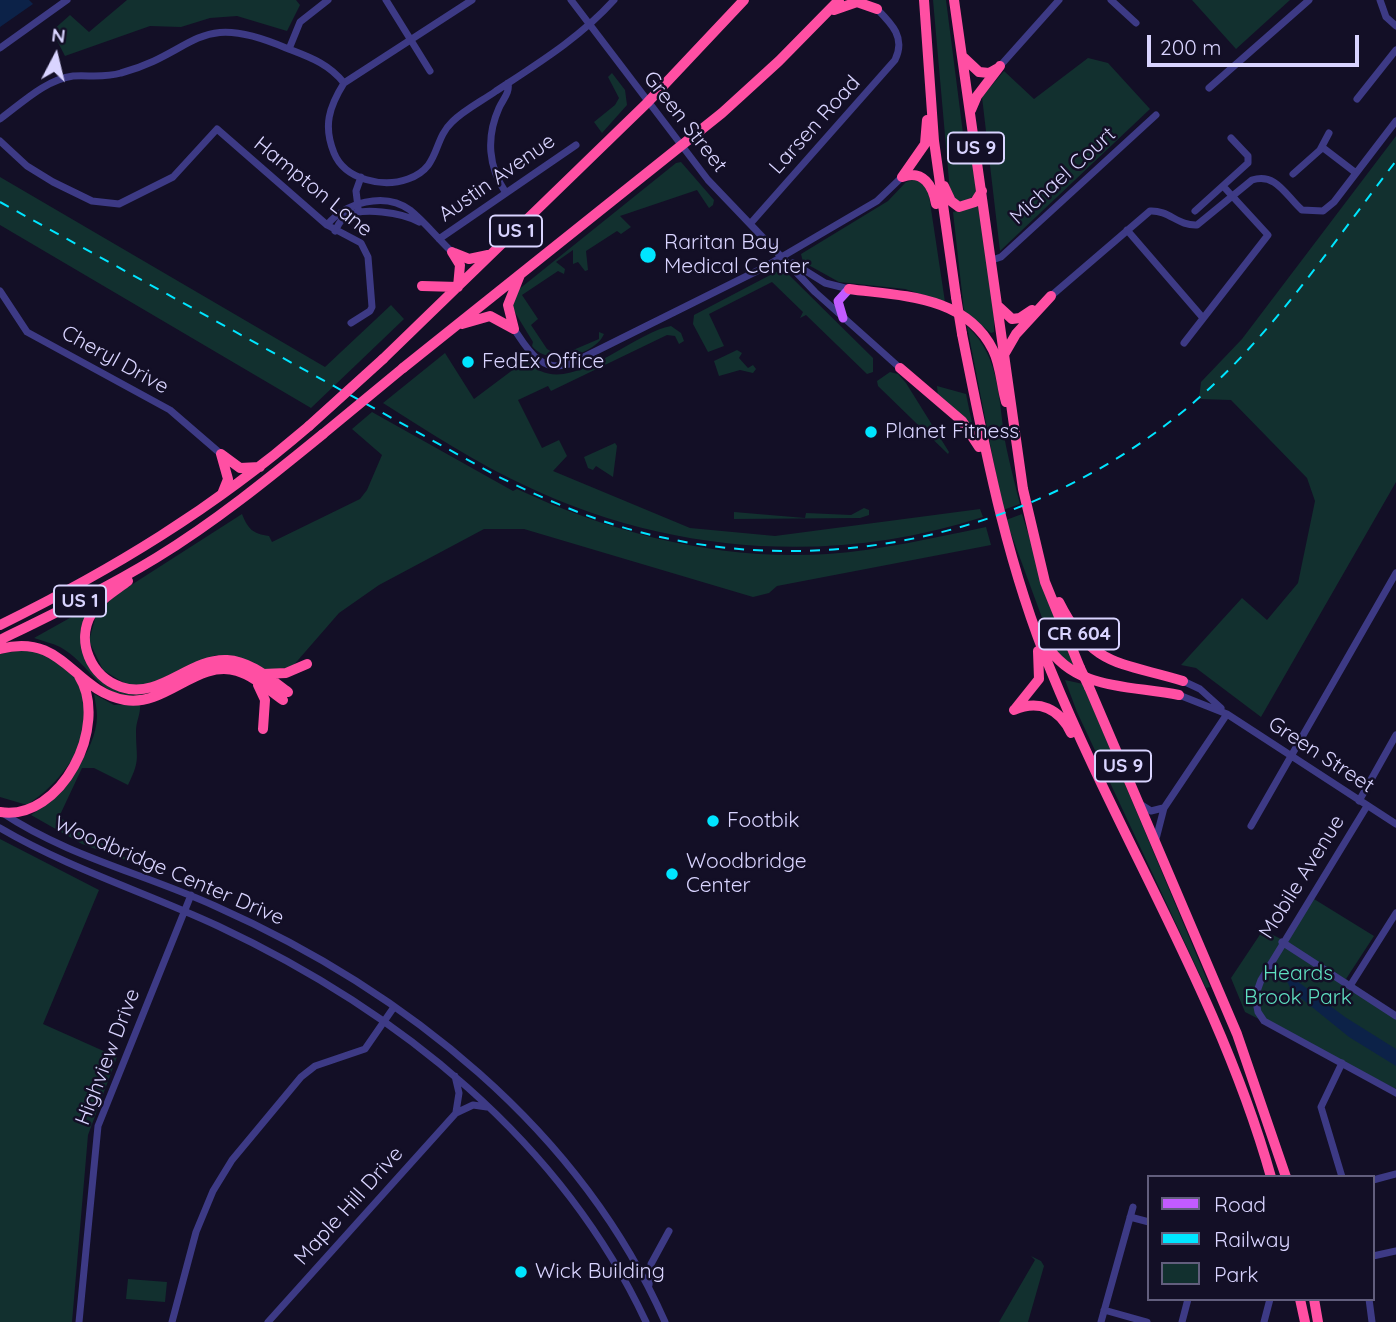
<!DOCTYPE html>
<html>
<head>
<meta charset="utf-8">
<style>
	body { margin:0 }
	#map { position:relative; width:1396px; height:1322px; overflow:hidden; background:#130f26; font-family:Quicksand,sans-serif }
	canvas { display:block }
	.legend { position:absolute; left:1147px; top:1175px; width:228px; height:126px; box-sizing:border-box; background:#130f26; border:2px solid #625e7d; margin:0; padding:9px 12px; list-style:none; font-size:21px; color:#d9d4ff }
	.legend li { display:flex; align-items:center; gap:14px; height:35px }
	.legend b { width:35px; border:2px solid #625e7d }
	.north { position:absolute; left:21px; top:21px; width:70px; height:70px; -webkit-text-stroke:5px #130f26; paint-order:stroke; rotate:7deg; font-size:19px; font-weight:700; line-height:28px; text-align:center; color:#d9d4ff }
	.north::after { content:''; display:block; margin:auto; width:24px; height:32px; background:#d9d4ff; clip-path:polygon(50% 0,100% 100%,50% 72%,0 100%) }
	.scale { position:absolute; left:1147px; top:35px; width:212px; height:32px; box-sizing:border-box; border:4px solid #d9d4ff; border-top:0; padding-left:9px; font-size:21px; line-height:24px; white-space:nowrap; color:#d9d4ff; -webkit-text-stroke:5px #130f26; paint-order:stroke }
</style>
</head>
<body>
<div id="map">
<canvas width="1396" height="1322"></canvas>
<ul class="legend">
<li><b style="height:9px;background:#c25bff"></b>Road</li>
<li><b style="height:9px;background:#00e5ff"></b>Railway</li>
<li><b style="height:19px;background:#12302f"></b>Park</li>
</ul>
<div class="north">N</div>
<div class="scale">200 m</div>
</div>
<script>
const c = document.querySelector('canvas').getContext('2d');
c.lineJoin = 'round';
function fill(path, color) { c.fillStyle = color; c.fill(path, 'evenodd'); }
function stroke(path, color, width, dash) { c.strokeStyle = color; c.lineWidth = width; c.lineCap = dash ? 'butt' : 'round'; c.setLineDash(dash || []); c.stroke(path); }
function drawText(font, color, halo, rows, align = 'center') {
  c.font = font + ' Quicksand,sans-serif'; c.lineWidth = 5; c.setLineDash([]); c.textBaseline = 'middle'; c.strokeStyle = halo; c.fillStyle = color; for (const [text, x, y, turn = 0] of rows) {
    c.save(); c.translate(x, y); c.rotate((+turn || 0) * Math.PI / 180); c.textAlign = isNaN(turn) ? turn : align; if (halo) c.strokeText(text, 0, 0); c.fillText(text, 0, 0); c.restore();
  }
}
fill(new Path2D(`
	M127 0H296L300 5 287 31 237 16 210 18 181 27 150 26 65 56 52 31 70 15 89 32Z
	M933 0H946L965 149 972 153 976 193 967 202 957 201 950 192Z
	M1192 0H1290L1236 49Z
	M1088 58 1108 63 1150 109 1000 251 982 97 1004 71 1034 99Z
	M612 73 625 90 627 105 602 133 594 122 615 105 619 98 608 77Z
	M1396 136V482L1261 717 1196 668 1181 665 1242 598 1267 620 1298 583 1315 501 1307 478 1231 400 1199 399 1201 382 1242 339Z
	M681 162 714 200 713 205 709 208 697 190 620 216 631 227 621 234 617 231 586 251 588 270 585 271 578 262 573 264V250L556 262 565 269 564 274 558 271 522 295 538 319 531 325 547 349 559 356 599 339V332L604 334C596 354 549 368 532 346L533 342 511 306 518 290 676 163Z
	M0 177 325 367 391 305 404 319 311 408 0 225Z
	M916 179 928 189 945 302 905 289 839 282 803 262 801 254 888 201 906 182Z
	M979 206 994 314V332L991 333 964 311 953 212Z
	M776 272 787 273 873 358V372L867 374 806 315 800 318 803 312 772 282 709 314 724 346 708 352 693 324 694 315Z
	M671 326 681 333 684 341 679 344 675 336 667 335 551 391 548 386 518 400 542 448 559 440 567 456 553 471 690 528 775 536 980 509 983 517C832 566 669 554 526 486 476 463 429 432 383 403L445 353 474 399 526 360C564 404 628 334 671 326Z
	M967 326C1002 358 998 403 1006 446 1010 465 1015 485 1020 504L1003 510Z
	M737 350 742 353 739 358 748 368 753 365 756 369 753 373 740 370 719 376 714 361Z
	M890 372 898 374 906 383 949 452 948 454 878 386 877 381Z
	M937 386 966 394 973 428 938 396Z
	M372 412 513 491 517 489C613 534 721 561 828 554 881 550 933 538 986 527L991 545 777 586 769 593 753 597 524 529H484L379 585 339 613 292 667 266 670 240 658 216 655 146 685 129 686 103 670 89 641 96 615 114 596 242 514C248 529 253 534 269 536L272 542 360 499 367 490 382 455 352 429Z
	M615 443 617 446 613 477 596 466 593 470 588 468 584 457Z
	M864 508 869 510V515L860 518 734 519V512L805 518 806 513 851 515Z
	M1022 514 1053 613 1077 669 1055 653 1006 520Z
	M93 605C74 626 79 654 95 675L151 692C101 709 95 666 60 647 52 643 42 641 34 638Z
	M30 649C120 679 90 764 27 805L0 797V654Z
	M1065 680 1083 684 1210 987 1206 988 1077 712Z
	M94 694 114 705 140 704C141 714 136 721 136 731 136 759 141 759 128 785L94 768H82L59 817 134 863 82 844 31 815C59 798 97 751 97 716 97 709 95 701 94 694Z
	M0 839 99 890 43 1024 117 1057 88 1135 72 1322H0Z
	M1314 899 1374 936 1346 979 1396 1013V1089L1245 1012 1231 978 1263 930 1285 941Z
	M1031 1256 1041 1261 1044 1266 1028 1322H999L1035 1260Z
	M128 1279 167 1282 165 1302 126 1299Z`), '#12302f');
fill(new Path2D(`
	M0 0H29L33 4 0 27Z
	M1281 969 1345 1017 1396 1049V1066L1349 1037 1291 990 1288 983 1276 973Z`), '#0c2248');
stroke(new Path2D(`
	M386 0 430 71
	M472 0 344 83C329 107 323 126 334 153 345 180 383 188 408 179 441 167 432 141 452 122 464 110 482 101 496 91 537 64 581 37 614 0
	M571 0 708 180 815 292 900 368
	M1111 0 1136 23
	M1380 0 1386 17 1396 26
	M0 48 67 0
	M289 49 300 22 328 0
	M1000 66 1059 0
	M1209 88 1309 0
	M1357 99 1396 50
	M0 119C22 103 45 80 73 76 89 75 105 78 121 73 198 52 195 9 286 48 309 57 328 63 344 83
	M0 141 27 166 53 182 92 201 119 204 173 177 217 129 327 225 361 243 368 257 372 307 370 311 351 323
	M1322 147 1356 173
	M1293 174 1320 150 1329 133
	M506 193C488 167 486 137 499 108 503 99 510 93 508 83
	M358 207 356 191 361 177
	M1195 211 1248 163V156L1231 138
	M750 224 895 60C906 38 892 24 877 9
	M327 225C345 203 384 191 410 210 425 222 438 239 452 252
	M1127 230 1203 318
	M335 231C338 226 340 220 345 217 361 206 403 213 419 222
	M439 239 576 145
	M992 260 1001 257 1156 115
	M793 263 825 283 849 289
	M0 291 27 332 170 410 221 454
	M1051 296 1150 211C1169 210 1178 226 1197 225L1252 180C1276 172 1286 196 1302 210L1323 211 1334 202 1396 121
	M514 329C528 350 540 373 570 364L761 269 877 201 902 177
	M1184 343 1268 235 1223 186
	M1183 681 1200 689 1221 708
	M1179 695 1227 714 1396 824
	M1359 801 1396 735
	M1140 804 1151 811 1163 808
	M1367 806 1261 980 1255 997 1258 1012 1264 1021 1396 1093
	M1 812C66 856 145 874 215 906 404 990 580 1129 665 1322
	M1251 826 1396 573
	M0 828C70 869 145 892 218 926 397 1010 561 1140 646 1322
	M1156 839 1164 808 1227 714
	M1282 942 1396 1016
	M1350 986 1396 913
	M1342 1063 1321 1107 1342 1177
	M455 1076 459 1093 456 1112
	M1373 1180 1396 1174
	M1130 1217 1149 1222
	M1373 1256 1396 1251
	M649 1285 651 1264 669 1231
	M1369 1299 1372 1322
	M1104 1310 1147 1322
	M79 1322 98 1126 191 895
	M172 1322 196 1232 213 1191 232 1160 301 1077 315 1066 365 1049 394 1007
	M268 1322 456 1113 473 1105 487 1107
	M1101 1322 1133 1207
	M1182 1322 1188 1299
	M1264 1322 1270 1299`), '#3d3a85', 7);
stroke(new Path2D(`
	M843 318 838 301 849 289`), '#c25bff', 9);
stroke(new Path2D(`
	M924 0 934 141 956 297
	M954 0 1023 489 1045 582 1080 668
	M834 10 857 2 877 9
	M963 57 979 72 989 73 998 68
	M971 110 977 96 1000 66
	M902 177C923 169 933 186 936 204
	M902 177 925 144 927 120
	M944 186 951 201 959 207 975 202 982 191
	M454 253 469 259 488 255
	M422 286 458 287 460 265 452 252
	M849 289C900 296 966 295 993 350 1001 366 1001 385 1006 402
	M999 307 1012 319 1020 318 1032 310
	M462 324 490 316 514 329
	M514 329 508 305 520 275
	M962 334C985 449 1006 562 1051 671 1121 842 1221 999 1271 1177
	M1005 353 1016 334 1051 296
	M383 359 647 103 744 0
	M403 368 722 113 779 61 839 0
	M900 368 962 421 979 447
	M221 454 228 479 222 494
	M221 454 240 468 260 467
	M128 581C115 591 100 599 92 613 75 641 91 677 121 687 160 700 189 658 227 660 250 661 270 679 288 692
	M1059 602C1092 668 1121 662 1183 681
	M0 625C112 570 214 508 309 426
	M0 640C53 614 105 589 156 558 215 522 269 478 323 434
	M1046 644C1075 691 1130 685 1179 695
	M0 649C64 632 73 691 125 700 166 707 197 659 237 671 254 676 269 690 283 700
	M263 674 286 673 307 664
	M258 685 265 700 263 729
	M1089 687 1237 1034 1286 1177
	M1015 709 1039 679 1038 651
	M1014 710C1039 699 1060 709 1071 733
	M0 812C61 822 110 725 79 676
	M1300 1299 1305 1322
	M1314 1299 1318 1322`), '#ff4fa3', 10);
stroke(new Path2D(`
	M0 202 497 476C542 498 587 518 636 531 836 585 1059 528 1211 387 1282 321 1337 237 1396 161`), '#00e5ff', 2, [10, 9]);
stroke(new Path2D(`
	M956 297 962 334
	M309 426 383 359
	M323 434 403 368
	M1080 668 1089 687`), '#ff4fa3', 10);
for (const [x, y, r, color] of [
	[648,255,9,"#00e5ff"],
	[468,362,7,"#00e5ff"],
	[871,432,7,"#00e5ff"],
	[713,821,7,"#00e5ff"],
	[672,874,7,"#00e5ff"],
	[521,1272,7,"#00e5ff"]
]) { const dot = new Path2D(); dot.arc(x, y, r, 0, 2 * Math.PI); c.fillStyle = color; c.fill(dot); stroke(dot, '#130f26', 2.5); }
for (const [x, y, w] of [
	[976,148,56],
	[516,231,52],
	[80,601,52],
	[1079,634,80],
	[1123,766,56]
]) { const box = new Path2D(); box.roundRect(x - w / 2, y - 15.5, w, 31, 5); c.fillStyle = '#130f26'; c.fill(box); stroke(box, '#d9d4ff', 2); }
drawText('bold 19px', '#d9d4ff', null, [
	["US 9",976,148],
	["US 1",516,231],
	["US 1",80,601],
	["CR 604",1079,634],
	["US 9",1123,766]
]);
drawText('21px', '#d9d4ff', '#130f26', [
	["Green Street",685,122,52],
	["Larsen Road",815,125,-48],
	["Michael Court",1063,176,-42],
	["Austin Avenue",497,178,-35],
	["Hampton Lane",313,187,39],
	["Cheryl Drive",115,360,29],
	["Green Street",1321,755,33],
	["Woodbridge Center Drive",169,871,23],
	["Mobile Avenue",1302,877,-58],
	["Highview Drive",108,1057,-69],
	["Maple Hill Drive",349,1206,-48]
]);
drawText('21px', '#d9d4ff', '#130f26', [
	["Raritan Bay",664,243],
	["Medical Center",664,267],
	["FedEx Office",482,362],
	["Planet Fitness",885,432],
	["Footbik",727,821],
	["Woodbridge",686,862],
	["Center",686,886],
	["Wick Building",535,1272]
], 'left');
drawText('21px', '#5fe0c0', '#130f26', [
	["Heards",1298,974],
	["Brook Park",1298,998]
]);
</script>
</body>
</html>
